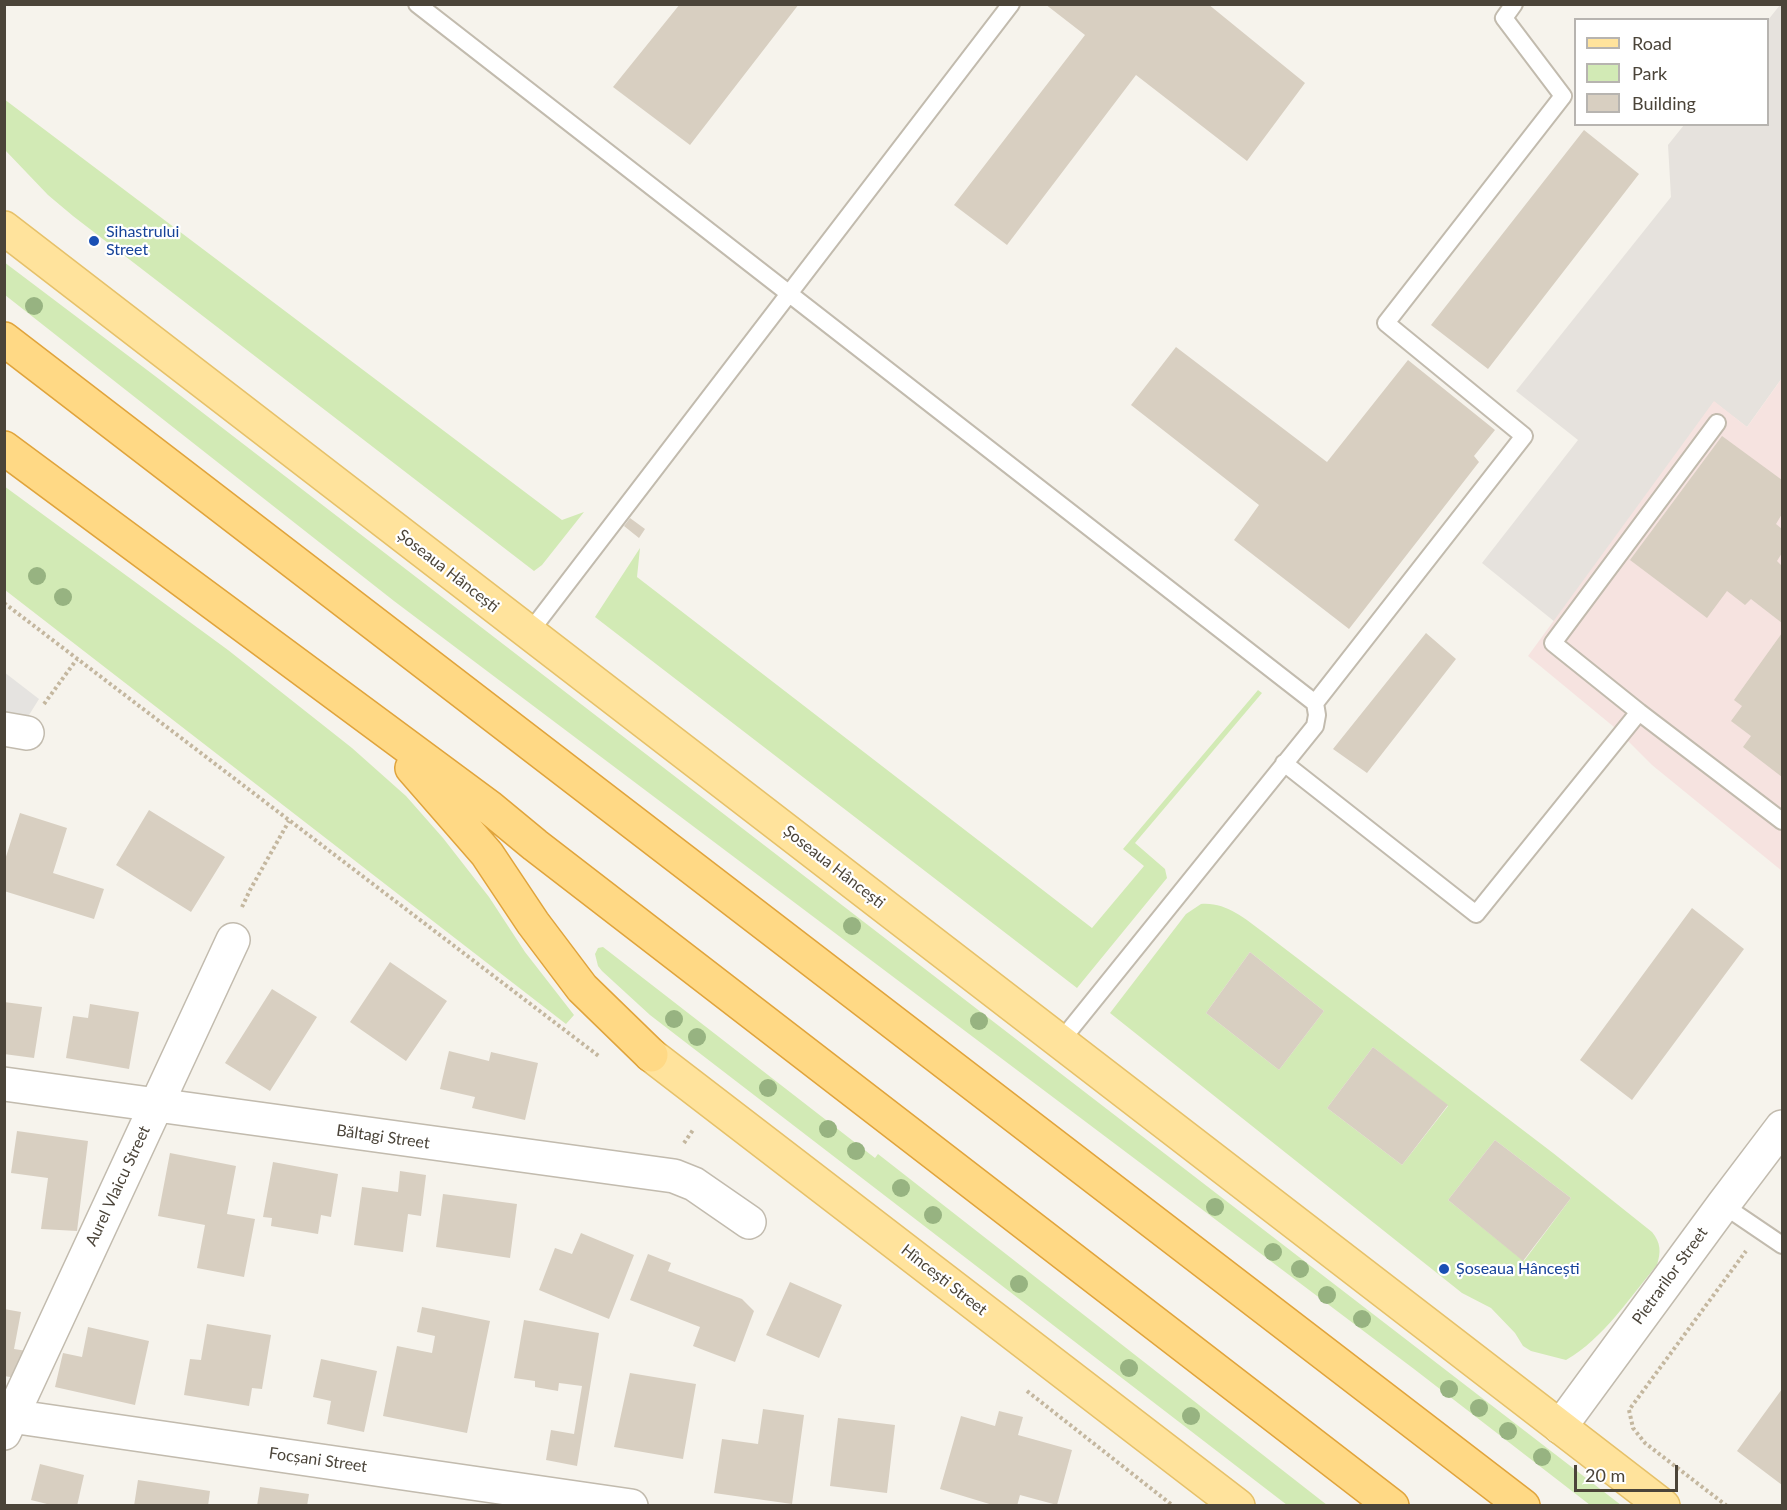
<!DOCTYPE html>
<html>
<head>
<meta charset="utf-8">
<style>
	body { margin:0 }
	#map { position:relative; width:1787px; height:1510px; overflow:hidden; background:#f6f3ec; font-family:Lato,sans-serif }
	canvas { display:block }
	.frame { position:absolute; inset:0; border:6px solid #4b4439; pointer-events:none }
	.legend { position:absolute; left:1574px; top:18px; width:195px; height:108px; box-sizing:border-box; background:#fff; border:2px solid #b7b4b0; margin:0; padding:8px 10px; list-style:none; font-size:18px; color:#4b4439 }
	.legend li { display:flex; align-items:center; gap:12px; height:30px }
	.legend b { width:30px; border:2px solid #b7b4b0 }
	.scale { position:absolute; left:1574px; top:1465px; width:104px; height:27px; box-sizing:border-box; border:3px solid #4b4439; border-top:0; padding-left:8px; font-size:18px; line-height:21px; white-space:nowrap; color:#4b4439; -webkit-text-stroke:4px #fff; paint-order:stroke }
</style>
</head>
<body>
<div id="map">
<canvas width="1787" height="1510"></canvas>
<div class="frame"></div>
<ul class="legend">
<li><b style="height:8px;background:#ffe39c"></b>Road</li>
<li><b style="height:16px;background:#d2eab5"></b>Park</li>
<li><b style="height:16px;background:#d8cfc1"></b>Building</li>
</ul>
<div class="scale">20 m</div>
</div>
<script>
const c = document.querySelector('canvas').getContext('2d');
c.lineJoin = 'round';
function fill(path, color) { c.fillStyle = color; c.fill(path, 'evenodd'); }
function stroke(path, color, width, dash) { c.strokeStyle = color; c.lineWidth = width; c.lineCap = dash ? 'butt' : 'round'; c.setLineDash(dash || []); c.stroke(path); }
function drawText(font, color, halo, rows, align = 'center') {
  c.font = font + ' Lato,sans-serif'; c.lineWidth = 4.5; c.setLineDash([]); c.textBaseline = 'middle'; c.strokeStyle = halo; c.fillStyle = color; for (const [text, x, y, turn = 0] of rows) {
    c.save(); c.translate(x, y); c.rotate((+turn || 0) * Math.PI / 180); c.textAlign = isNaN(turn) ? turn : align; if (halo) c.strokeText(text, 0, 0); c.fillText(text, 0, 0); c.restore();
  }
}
fill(new Path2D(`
	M1780 5H1782V378L1747 427 1714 402 1555 622 1482 563 1578 440 1516 391 1671 197 1668 145 1684 125 1768 124V20Z`), '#e6e2dd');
fill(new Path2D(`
	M1782 378V871L1652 765 1614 727 1528 656 1714 401 1747 427Z`), '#f6e3e0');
fill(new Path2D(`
	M4 99 562 520 584 512 542 565 534 571 73 216 48 195 5 150Z
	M4 262 155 376 1621 1505H1590L1414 1369 394 601 5 295Z
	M4 486 228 650 352 748 406 796 443 838 489 897 525 952 574 1015 566 1024 5 590Z
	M640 548 637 577 1092 928 1144 866 1123 849 1258 690 1262 693 1135 843 1165 869 1167 878 1077 988 595 617Z
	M1201 904C1226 902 1244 918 1263 932L1553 1153 1652 1232C1661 1243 1661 1252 1657 1265 1629 1298 1604 1338 1566 1360L1531 1351 1523 1346 1515 1333 1491 1308 1462 1293 1110 1013 1186 914ZM1250 952 1324 1011 1279 1070 1206 1013ZM1373 1047 1448 1106 1402 1165 1327 1108ZM1495 1140 1571 1198 1524 1261 1448 1200Z
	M603 947 875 1158 878 1154 1327 1505H1287L650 1015 602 971 598 966 595 954 598 948Z`), '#d2eab5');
fill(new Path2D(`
	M4 672 39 699 24 723 5 719Z`), '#e5e3e0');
fill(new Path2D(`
	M680 4H799L690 145 613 87Z
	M1045 4H1208L1305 83 1247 161 1136 75 1007 245 954 205 1085 35Z
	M1584 130 1639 174 1488 369 1431 325Z
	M1176 347 1327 462 1408 360 1495 430 1474 456 1479 462 1349 629 1234 540 1259 505 1131 405Z
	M1722 436 1782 480V514L1776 524 1782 529V553L1777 561 1782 566V623L1751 599 1745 605 1727 591 1707 618 1630 560Z
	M630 518 645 529 639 538 624 526Z
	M1426 633 1456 659 1367 773 1333 749Z
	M1782 633V777L1743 747 1751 736 1731 721 1742 706 1734 700Z
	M149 810 225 857 191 912 116 865Z
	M20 813 67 828 53 873 104 889 94 919 4 891V863Z
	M1692 908 1744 949 1632 1100 1580 1060Z
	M1250 952 1324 1011 1279 1070 1206 1013Z
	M390 962 447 1001 406 1061 350 1022Z
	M272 989 317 1017 270 1091 225 1063Z
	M4 1002 42 1007 34 1058 4 1054Z
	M90 1004 139 1012 129 1069 66 1058 73 1016 88 1018Z
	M1373 1047 1448 1105 1402 1165 1327 1108Z
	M449 1051 489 1061 491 1052 538 1063 525 1120 472 1108 475 1097 440 1089Z
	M17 1131 88 1141 77 1231 41 1229 48 1178 11 1173Z
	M1495 1140 1571 1198 1523 1261 1448 1200Z
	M170 1153 236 1166 227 1214 255 1219 244 1277 197 1268 205 1225 158 1216Z
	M273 1162 338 1174 331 1217 321 1215 318 1234 271 1226 272 1218 263 1217Z
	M400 1171 426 1175 421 1216 408 1214 403 1252 354 1245 362 1187 398 1192Z
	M443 1194 517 1204 510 1258 436 1247Z
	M581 1233 634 1255 609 1319 539 1290 555 1248 572 1254Z
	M648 1254 671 1263 668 1271 742 1299 754 1311 735 1362 693 1346 700 1327 630 1300Z
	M790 1282 842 1305 819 1358 766 1335Z
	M422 1307 490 1321 467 1433 383 1416 397 1346 432 1353 435 1336 417 1332Z
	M4 1309 21 1312 14 1349 27 1351 22 1379 4 1376Z
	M524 1320 599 1333 577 1466 546 1460 551 1430 574 1434 582 1386 559 1383 558 1391 535 1387V1381L514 1378Z
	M207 1324 271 1335 262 1389 252 1388 249 1406 184 1395 190 1359 201 1360Z
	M88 1327 149 1341 135 1405 55 1387 63 1353 82 1357Z
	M321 1359 377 1371 364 1432 327 1424 331 1401 313 1397Z
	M630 1373 696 1384 683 1459 614 1447Z
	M1782 1389V1485L1737 1451Z
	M763 1409 804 1415 792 1504 714 1493 722 1439 758 1444Z
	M999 1411 1023 1417 1018 1435 1072 1450 1057 1505 1020 1495 1017 1506H996L940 1489 961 1416 995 1426Z
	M838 1418 895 1425 887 1493 830 1486Z
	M40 1464 84 1475 77 1506H55L31 1500Z
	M138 1480 210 1491 208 1506H134Z
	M260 1487 309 1494 307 1506H257Z`), '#d8cfc1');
const service = new Path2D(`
	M417 4 1315 703 1524 436 1386 323 1563 96 1504 18 1514 4
	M1717 423 1553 643 1639 712 1782 821
	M529 633 1011 4
	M1284 763 1476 914 1639 712
	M1060 1042 1315 726 1317 715 1315 703
	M1723 1205 1782 1245`);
const minor = new Path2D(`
	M4 729 27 733
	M4 1084 674 1176 694 1184 749 1222
	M4 1415 631 1506
	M1560 1427 1723 1205 1782 1127
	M4 1433 233 940`);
const primary = new Path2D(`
	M4 228 1663 1506
	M651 1055 1238 1506`);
const trunk = new Path2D(`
	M4 339 1523 1506
	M4 448 489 807 535 845 1392 1506
	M412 768 487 854 533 923 582 988 651 1055`);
stroke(service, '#c2bbae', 20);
stroke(minor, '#c2bbae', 36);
stroke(primary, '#e6c16a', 36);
stroke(trunk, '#e0a43c', 36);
stroke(new Path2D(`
	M4 603 600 1057
	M44 704 77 659
	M242 907 250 890 289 821
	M684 1143 693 1130
	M1027 1391 1172 1505
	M1727 1506 1645 1443 1633 1428 1629 1410 1746 1251`), '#c4b79f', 4, [3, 3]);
stroke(service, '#fff', 16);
stroke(minor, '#fff', 33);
stroke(primary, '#ffe39c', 33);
stroke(trunk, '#ffd985', 33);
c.fillStyle = '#97b381';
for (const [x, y] of [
	[34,306],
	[37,576],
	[63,597],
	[852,926],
	[674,1019],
	[979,1021],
	[697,1037],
	[768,1088],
	[828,1129],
	[856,1151],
	[901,1188],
	[1215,1207],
	[933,1215],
	[1273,1252],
	[1300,1269],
	[1019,1284],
	[1327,1295],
	[1362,1319],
	[1129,1368],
	[1449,1389],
	[1479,1408],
	[1191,1416],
	[1508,1431],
	[1542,1457]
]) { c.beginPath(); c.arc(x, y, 9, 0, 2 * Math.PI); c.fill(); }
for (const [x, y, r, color] of [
	[94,241,6,"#1a4fb4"],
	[1444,1269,6,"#1a4fb4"]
]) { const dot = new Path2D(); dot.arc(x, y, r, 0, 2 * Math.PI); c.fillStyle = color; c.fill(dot); stroke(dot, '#fff', 2); }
drawText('16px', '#164399', '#fff', [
	["Sihastrului",106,232],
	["Street",106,250],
	["Șoseaua Hâncești",1456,1269]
], 'left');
drawText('16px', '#4b4439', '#fff', [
	["Șoseaua Hâncești",448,571,38],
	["Șoseaua Hâncești",834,867,38],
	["Băltagi Street",383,1137,8],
	["Aurel Vlaicu Street",118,1186,-65],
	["Pietrarilor Street",1670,1276,-54],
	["Hîncești Street",944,1280,38],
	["Focșani Street",318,1460,8]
]);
</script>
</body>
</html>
